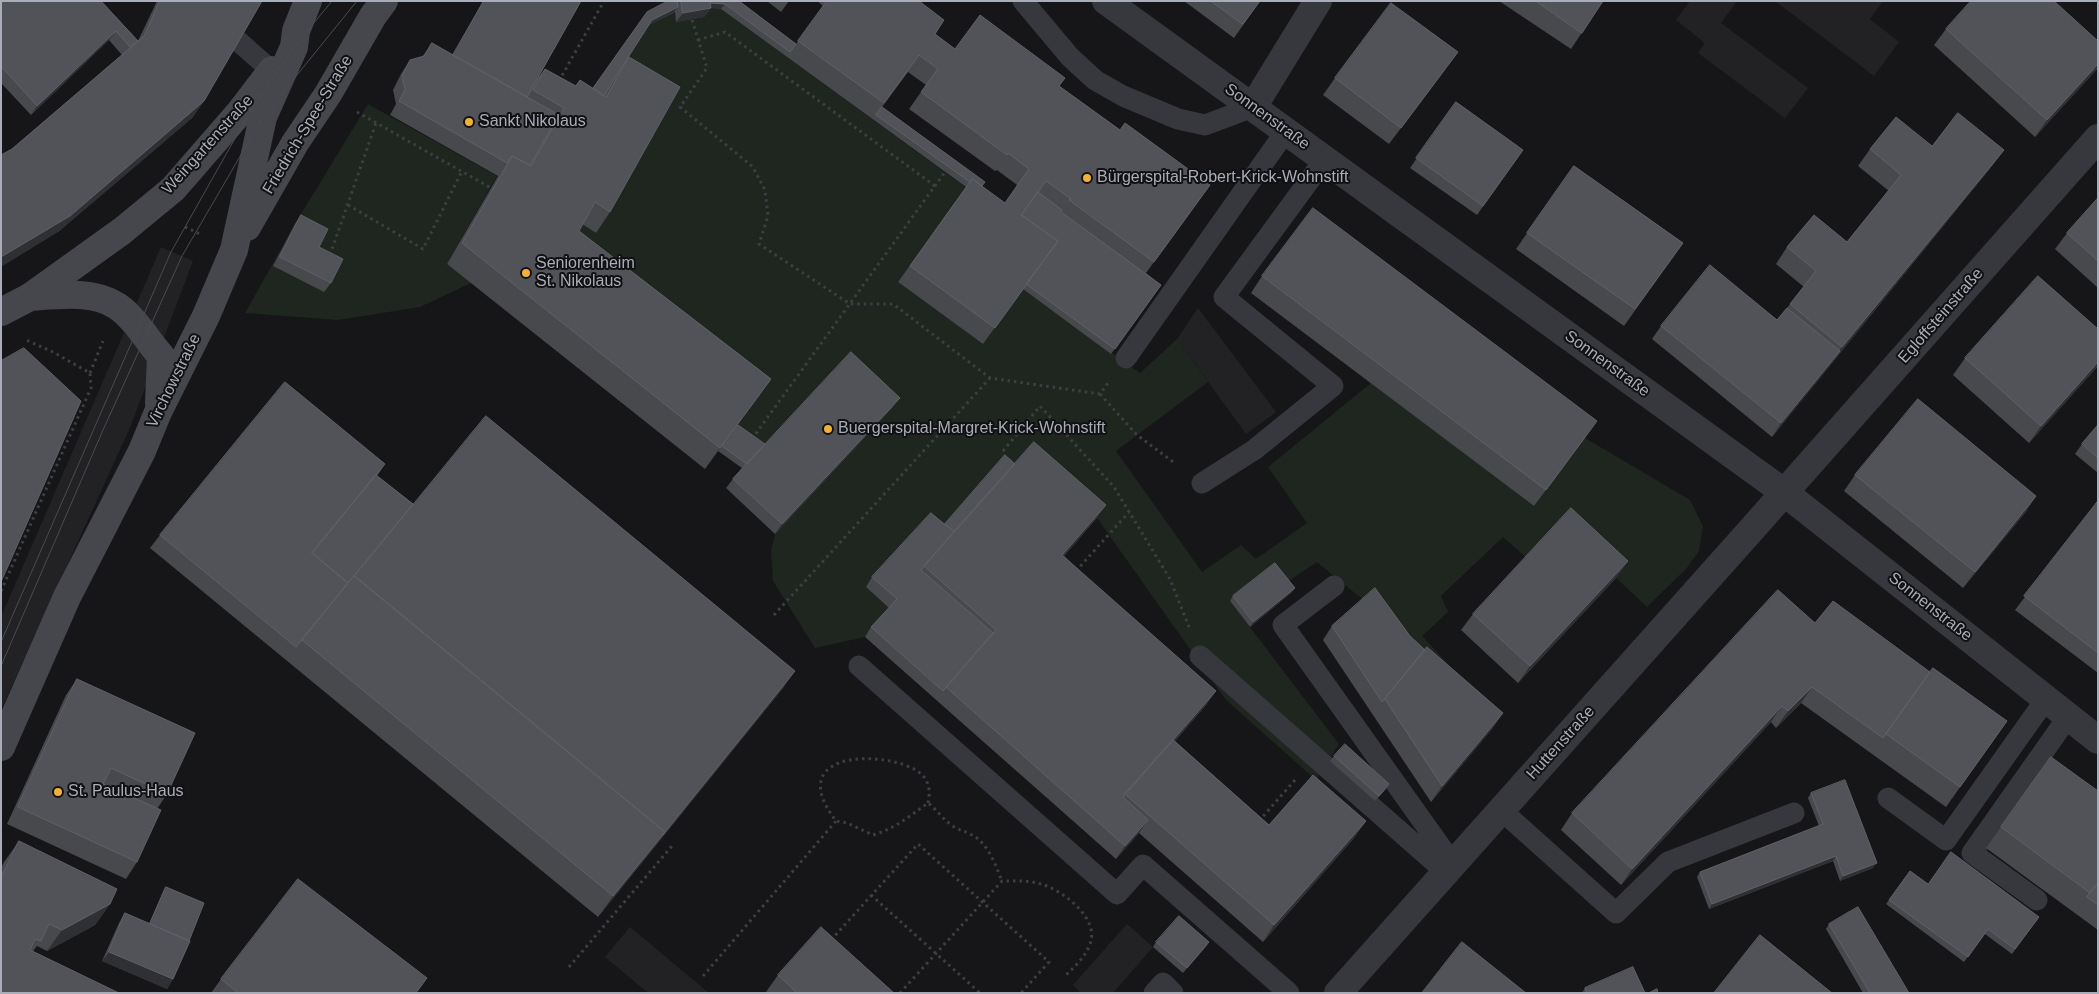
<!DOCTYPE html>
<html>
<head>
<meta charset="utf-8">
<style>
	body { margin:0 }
	#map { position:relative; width:2099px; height:994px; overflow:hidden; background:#161618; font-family:Arial,sans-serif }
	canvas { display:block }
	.frame { position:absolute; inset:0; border:2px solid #a8adb8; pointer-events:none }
</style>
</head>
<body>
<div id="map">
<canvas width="2099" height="994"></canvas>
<div class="frame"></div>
</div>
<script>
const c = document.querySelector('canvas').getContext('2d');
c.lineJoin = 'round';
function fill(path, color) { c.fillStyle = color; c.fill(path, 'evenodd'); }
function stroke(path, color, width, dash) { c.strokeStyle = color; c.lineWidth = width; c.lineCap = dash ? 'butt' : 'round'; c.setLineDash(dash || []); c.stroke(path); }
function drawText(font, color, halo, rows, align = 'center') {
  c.font = font + ' Arial,sans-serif'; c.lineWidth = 4; c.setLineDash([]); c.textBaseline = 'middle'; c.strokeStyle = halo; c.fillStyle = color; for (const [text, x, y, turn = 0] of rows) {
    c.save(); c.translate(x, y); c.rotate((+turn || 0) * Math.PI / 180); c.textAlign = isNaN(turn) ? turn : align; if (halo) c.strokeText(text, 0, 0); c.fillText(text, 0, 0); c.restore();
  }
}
fill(new Path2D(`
	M1690 1H1737L1721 23 1808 88 1785 118 1698 53 1705 43 1676 20Z
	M1775 1H1883L1870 19 1899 42 1874 76Z
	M161 247 193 261 129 430 1 710V617Z
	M1198 308 1276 412 1246 434 1177 339Z
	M1127 924 1153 947 1113 993H1081L1073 985Z
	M630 927 709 993H648L605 957Z`), '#222225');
fill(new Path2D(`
	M703 7 721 9 976 195 898 282 983 344 1023 289 1140 373 1177 339 1208 382 1116 451 1202 572 1241 545 1256 559 1307 523 1268 467 1371 383 1534 506 1585 438 1690 500 1703 526 1699 551 1686 569 1647 607 1560 525 1528 559 1503 537 1441 596 1448 612 1422 636 1468 686 1317 562 1284 584 1230 601 1339 744 1316 780 1226 700 1097 518 1025 456 937 534 866 587 890 609 865 637 815 648 773 581 771 551 775 534 762 450 735 430 756 399 564 252 581 223 596 233 614 78 649 25 674 12 677 22 704 17Z
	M368 104 497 176 447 264 471 283 420 307 338 320 245 313 295 224Z`), '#1e261f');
stroke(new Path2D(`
	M692 20 707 68 680 107 753 167 765 190 768 216 759 244 850 304H893L990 378 1100 394 1108 383
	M698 40 725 32 935 186
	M559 81 604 1
	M357 112 491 188
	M348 205 423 249 462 171
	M185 227 202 235
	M330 255 376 123
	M90 373 103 341
	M1100 394 1137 435 1176 464
	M752 439 945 172
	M1003 451 1040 406 1114 487 1170 579 1189 627
	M1076 571 1129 512
	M1 591 91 388 90 373 53 352 26 340
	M774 615 990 378
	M928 803C930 793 930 785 924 777 903 750 777 744 836 821L847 823 873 835C894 829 910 816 928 803 936 809 942 818 951 825 958 830 965 831 972 835 988 843 996 866 1002 881
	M1259 821 1295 780
	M871 895 980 993
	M831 940 918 844 1049 962 1021 993
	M569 967 672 846
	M703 976 836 821
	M900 993 1002 881C1015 881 1028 880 1041 884 1062 890 1100 918 1090 944 1085 958 1074 967 1064 977`), '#3d3f44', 3, [2.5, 4]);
stroke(new Path2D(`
	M1023 1 1070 57 1095 80 1123 96 1178 119 1205 125 1253 107
	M237 40 272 71
	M1126 358 1286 131
	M1202 483 1254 450 1333 386 1224 297 1325 159
	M1334 586 1283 625 1453 864
	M1200 656 1446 872
	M859 666 1117 894 1143 865 1289 993
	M1888 798 1946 840 2046 699
	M1501 810 1616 913 1668 862 1794 813
	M2037 900 1972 853 2068 717
	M1154 993 1163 983 1173 993`), '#37383d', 21);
stroke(new Path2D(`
	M1106 1 1785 493 2098 740
	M1253 107 1318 1
	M1338 993 1752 529 2098 138`), '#37383d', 28);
stroke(new Path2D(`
	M247 227 295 143 328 94 373 16 384 1
	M30 297C58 295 93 290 117 306 135 318 147 340 161 356L159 403
	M1 312 30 297 122 231 173 189 240 112 272 70
	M1 747 67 597 142 451 158 412 206 316 234 250 263 117 294 47 296 31 308 1`), '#45474d', 28);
stroke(new Path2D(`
	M1 642 171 252 251 110 294 47 332 1
	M1 666 103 430 182 256 263 117 357 1`), '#4a4c52', 1);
fill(new Path2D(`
	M1 1H101L138 41 157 1H262L204 101 192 118 58 232 12 149 122 55 109 40 31 115 1 83Z
	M483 1H581L536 80 545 69 575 86 580 80 593 88 668 1H739L796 44 823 6 817 1H919L935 34 955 49 1059 86 1120 130 1210 185 1146 273 1161 285 1111 354 1023 289 983 344 898 282 966 187 721 9 711 8 704 17 676 22 675 12 649 25 618 73 629 57 610 212 596 233 582 224 579 231 771 379 725 442 765 444 893 407 775 534 726 488 733 479 742 468 718 451 705 469 447 264 498 176 390 115 396 104 393 90 401 74 410 60 422 57 432 43 453 55ZM908 72 926 85 909 109 995 171 997 170 1017 185 1005 203 982 186 882 107Z
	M767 1H789L781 12Z
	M1184 1H1260L1234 38Z
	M1499 1H1603L1571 49Z
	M1946 29 2098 68 2035 137 1934 45Z
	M1446 68 1389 144 1323 95 1335 78Z
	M1456 102 1523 150 1477 215 1410 168Z
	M1932 146 2004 150 1992 166 1772 437 1652 339 1661 326 1777 320 1804 287 1776 264 1787 247 1847 242 1889 191 1858 166 1870 149Z
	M1574 166 1683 243 1624 326 1516 249Z
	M2098 198V288L2055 249 2067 233Z
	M301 215 319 247 331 283 324 292 273 266 295 224Z
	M1262 276 1585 438 1534 506 1251 293Z
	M2098 329V366L2029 443 1953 375 1965 358Z
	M2098 425V473L2075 454 2082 444Z
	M385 464 377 476 413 504 784 687 598 917 150 548 160 535Z
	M1015 464 1097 518 1064 556 1207 704 1175 741 1269 825 1366 821 1354 838 1263 942 1139 833 1116 859 865 637 871 627 889 608 866 587 872 577 945 524Z
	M1855 475 2036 496 2025 513 1963 588 1844 491Z
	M2098 501V673L2015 610Z
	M1628 561 1616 578 1518 683 1461 630 1473 614Z
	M1295 588 1291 593 1250 627 1230 601 1233 596Z
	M1815 623 1930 672 2007 721 1946 807 1801 703 1776 728 1771 722 1621 885 1561 830 1572 813Z
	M1332 626 1410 636 1425 650 1503 713 1492 729 1431 802 1323 640Z
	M77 679 167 794 157 809 137 862 126 879 7 824 66 695Z
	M1334 756 1386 789 1375 801 1330 761Z
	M2098 791V930L1986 848 2001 827Z
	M1811 793 1873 868 1840 881 1833 861 1709 909 1697 877 1700 872 1819 826 1808 798Z
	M19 841 110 904 95 925 47 951 37 946 1 993V868L4 862Z
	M1910 871 1928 884 2039 917 2012 954 1985 934 1964 962 1886 904Z
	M166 887 189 941 173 979 167 989 102 961 119 923 125 913 149 924 163 892Z
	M1829 924 1909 993H1863L1826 929Z
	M1156 942H1209L1183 973 1153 947Z
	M778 975 894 993H767L766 992Z
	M221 979 417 993H211Z
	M1585 988 1645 993H1582Z`), '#47494d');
fill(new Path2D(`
	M706 2 725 4 721 9 711 8 704 17 676 22 683 13Z
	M678 7 674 12 649 25 652 20Z
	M116 31 109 40 31 115 37 106Z
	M2098 64V68L2035 137 2047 120Z
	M204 101 192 118 58 232 1 267V257Z
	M2004 150 1992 166 1772 437 1781 423 1842 347Z
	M2098 362V366L2029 443 2041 426Z
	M771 379 757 399 705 469 720 448Z
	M900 398 893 407 775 534 782 524Z
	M1597 421 1585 438 1534 506 1546 490Z
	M2036 496 2025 513 1963 588 1975 572Z
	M1106 505 1097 518 1053 568 1062 555Z
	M1628 561 1616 578 1518 683 1530 666Z
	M1295 588 1291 593 1250 627 1253 622Z
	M795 671 784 687 598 917 613 896Z
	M1812 687 1801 703 1776 728 1788 711Z
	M1216 691 1207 704 1127 796 1125 794Z
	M1782 706 1771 722 1621 885 1632 869Z
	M1503 713 1492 729 1431 802 1442 786Z
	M1148 820 1139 833 1116 859 1125 846Z
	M1366 821 1354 838 1263 942 1274 925Z
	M1836 856 1833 861 1709 909 1712 904Z
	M1877 863 1873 868 1840 881 1843 876Z
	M110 904 95 925 47 951 62 930Z
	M1209 942 1206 947 1183 973 1187 968Z
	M109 952 173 979 167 989 102 961Z`), '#2f3033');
const building = new Path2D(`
	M1 1H101L138 41 130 47 116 31 37 106 1 66Z
	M160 1H262L204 101 70 216 1 257V155L12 149 144 36Z
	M484 1H581L527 97 453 55Z
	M668 1H677L678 7 652 20 618 73 604 96 593 88 647 12Z
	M681 1H710L711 8 683 13Z
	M710 1H739L796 44 790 52 725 4 710 3Z
	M827 1H919L944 20 935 34 955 49 980 15 1065 78 1059 86 1120 130 1125 123 1210 185 1154 262 1069 200 1071 199 1046 181 1021 215 1058 241 995 328 910 266 972 179 1005 203 1029 169 1008 153 1007 155 921 92 938 69 919 55 884 103 798 41Z
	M1211 1H1260L1243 24Z
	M1536 1H1603L1582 33Z
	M1971 1H2054L2098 41V64L2047 120 1946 29Z
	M1391 3 1458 52 1401 128 1335 78Z
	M432 43 559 115 530 165 512 156 507 163 399 101 405 90 402 76 410 60 424 56Z
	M629 57 680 87 610 212 595 202 579 231 771 379 720 448 462 243 512 156 531 166 564 108 533 90 545 69 576 86 580 80 606 97Z
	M1456 102 1523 150 1483 206 1416 158Z
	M882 107 985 182 982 186 972 179 970 182 876 115Z
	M1958 113 2004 150 1842 347 1790 304 1816 271 1787 247 1814 215 1847 242 1901 175 1870 149 1896 117 1932 146Z
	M1574 166 1683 243 1635 309 1527 233Z
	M1038 192 1062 210 1061 212 1161 285 1115 349 1026 284 1058 241 1022 215Z
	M2098 198V261L2067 233Z
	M1313 208 1597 421 1546 490 1262 276Z
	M301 215 328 229 319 247 343 259 331 283 280 257Z
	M1710 265 1777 320 1787 308 1840 351 1781 423 1661 326Z
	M2038 276 2098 329V362L2041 426 1965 358Z
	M24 348 81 401 1 582V361Z
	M851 352 900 398 782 524 733 479Z
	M285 382 385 464 312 553 348 583 296 647 160 535Z
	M1918 399 2036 496 1975 572 1855 475Z
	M486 416 795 671 662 836 665 832 355 576Z
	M738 425 765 444 747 464 722 446Z
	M2098 425V458L2082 444Z
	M1034 442 1106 505 1062 555 1216 691 1123 797 1148 820 1125 846 946 687 996 630 924 566Z
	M1005 455 1015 464 954 532 945 524Z
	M376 475 413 504 348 583 312 553Z
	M2098 501V653L2024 596Z
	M1571 508 1628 561 1530 666 1473 614Z
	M931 513 954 532 921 570 993 633 943 691 871 627 897 599 872 577Z
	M1275 563 1295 588 1253 622 1233 596Z
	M354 576 665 832 613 896 302 640Z
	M1375 588 1410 636 1425 650 1382 702 1332 626Z
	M1778 590 1815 623 1833 601 1930 672 1883 738 1812 687 1788 711 1782 706 1632 869 1572 813Z
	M1427 647 1503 713 1442 786 1385 699Z
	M1933 668 2007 721 1960 787 1886 734Z
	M77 679 195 733 167 794 111 768 103 784 161 810 137 862 18 807Z
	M1173 740 1269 825 1313 775 1366 821 1274 925 1125 794Z
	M1345 744 1389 784 1379 796 1334 756Z
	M2051 757 2098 791V883L2090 893 2001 827Z
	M1845 780 1877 863 1843 876 1836 856 1712 904 1700 872 1823 824 1811 793Z
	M19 841 117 889 110 904 62 930 49 924 41 941 35 939 30 950 119 993H1V878Z
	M1951 852 2039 917 2015 949 1988 929 1968 957 1889 900 1910 871 1928 884Z
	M298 879 427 978 416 993H238L221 979Z
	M2098 883V905L2087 897Z
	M166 887 204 903 189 941 150 924Z
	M1858 907 1909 993H1870L1829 924Z
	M125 913 190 941 173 979 109 952Z
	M1179 916 1209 942 1187 968 1156 942Z
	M821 927 894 993H797L778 975Z
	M1760 935 1832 993H1714Z
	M1462 942 1526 993H1422Z
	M1633 967 1645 993H1587L1585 988Z
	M1657 989 1658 993H1649Z`);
fill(building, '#525359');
stroke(building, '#5f6168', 1);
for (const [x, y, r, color] of [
	[469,122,5,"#f2b134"],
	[1087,178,5,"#f2b134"],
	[526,273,5,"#f2b134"],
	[828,429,5,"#f2b134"],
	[58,792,5,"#f2b134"]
]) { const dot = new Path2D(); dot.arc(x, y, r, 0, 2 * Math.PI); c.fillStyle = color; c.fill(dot); stroke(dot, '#111113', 2); }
drawText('16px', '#a8adb8', '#111113', [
	["Sonnenstraße",1267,117,36],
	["Friedrich-Spee-Straße",308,125,-59],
	["Weingartenstraße",208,145,-48],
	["Egloffsteinstraße",1941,316,-49],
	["Sonnenstraße",1607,364,36],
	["Virchowstraße",174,381,-64],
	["Sonnenstraße",1930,607,38],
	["Huttenstraße",1561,743,-48]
]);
drawText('16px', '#a8adb8', '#111113', [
	["Sankt Nikolaus",479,122],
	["Bürgerspital-Robert-Krick-Wohnstift",1097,178],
	["Seniorenheim",536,264],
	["St. Nikolaus",536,282],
	["Buergerspital-Margret-Krick-Wohnstift",838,429],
	["St. Paulus-Haus",68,792]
], 'left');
</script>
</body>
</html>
